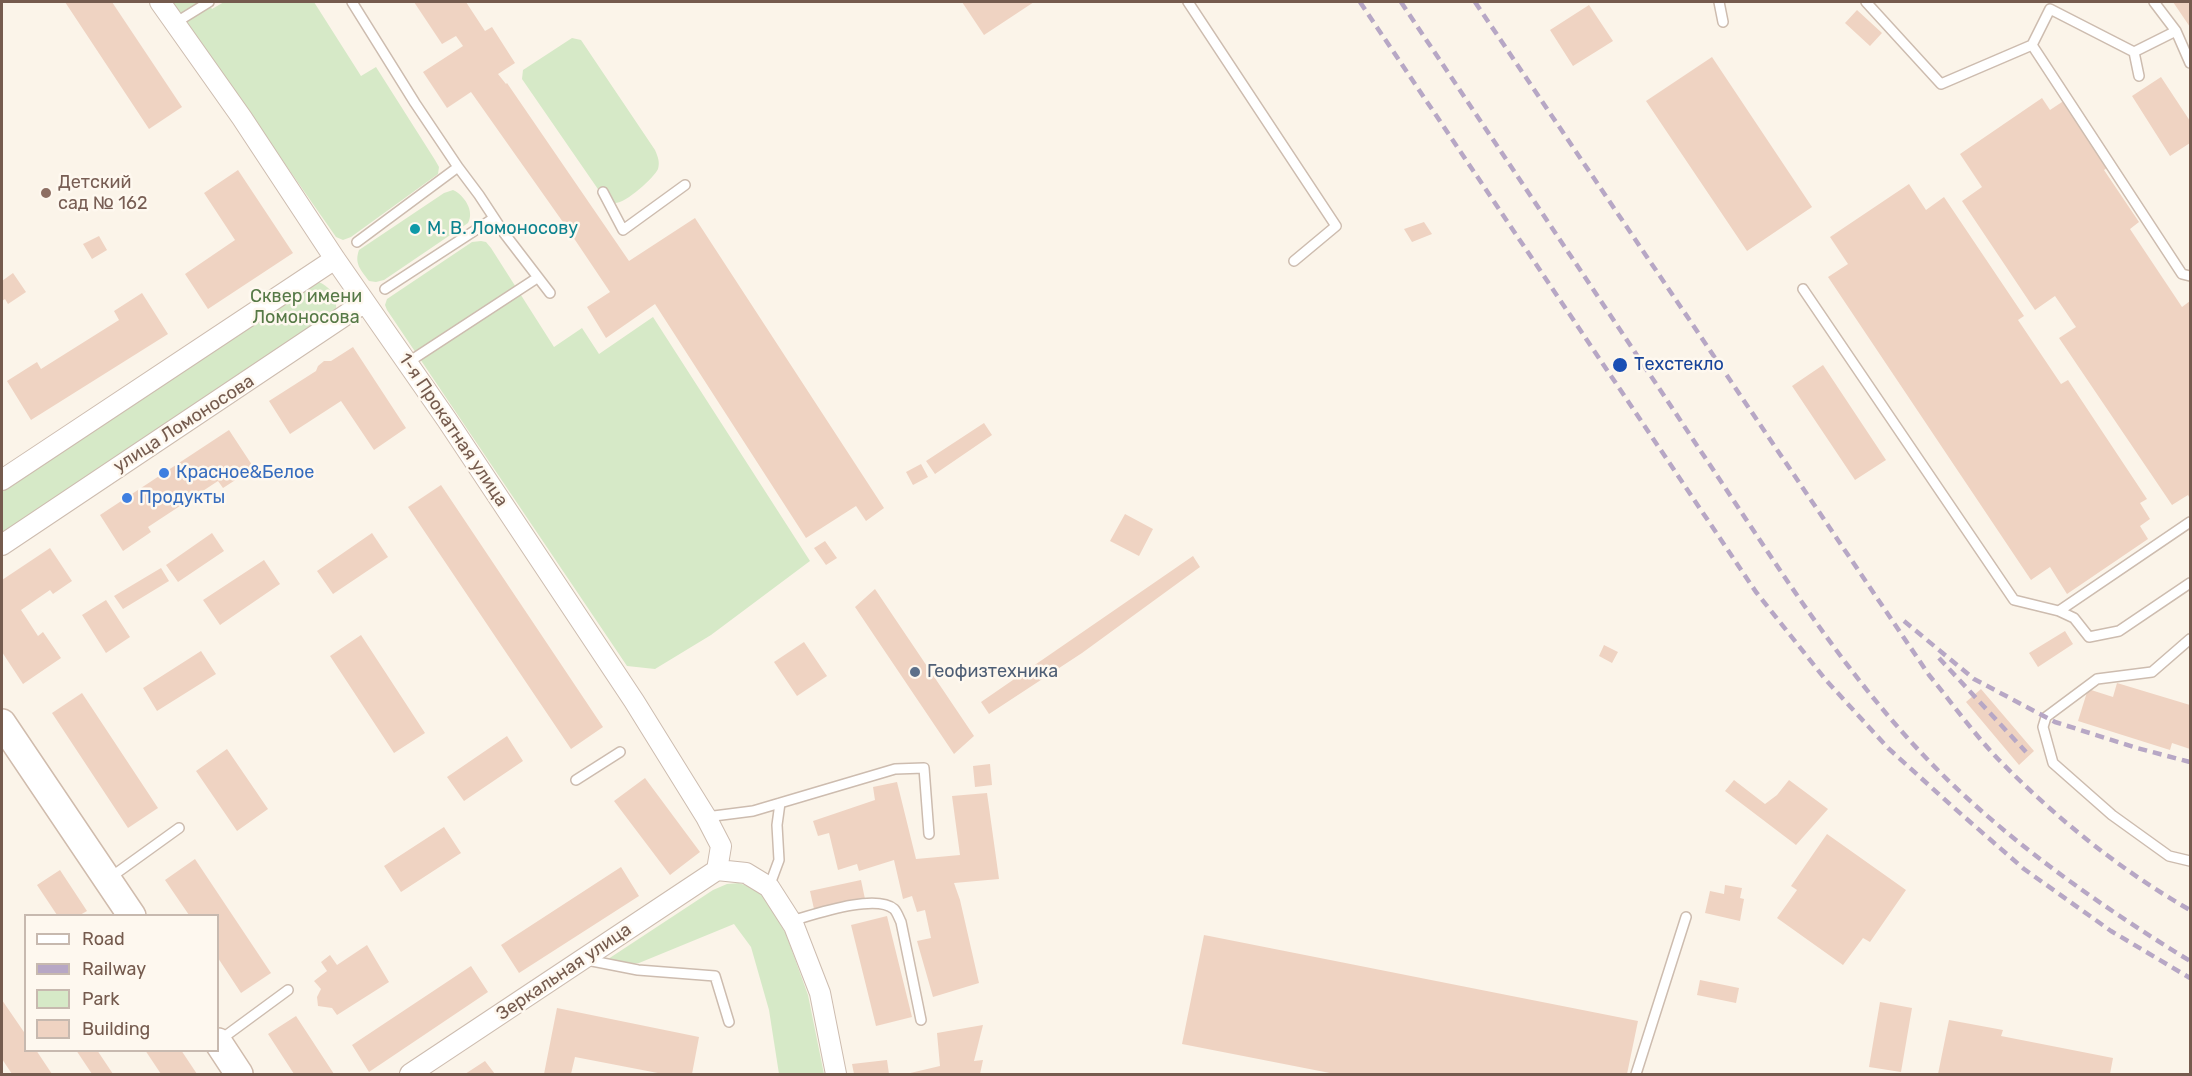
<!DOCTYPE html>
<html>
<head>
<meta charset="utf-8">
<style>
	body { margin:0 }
	#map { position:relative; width:2192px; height:1076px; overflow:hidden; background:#fbf4e9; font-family:Rubik,sans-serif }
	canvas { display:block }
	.frame { position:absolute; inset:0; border:3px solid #755b4e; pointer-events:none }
	.legend { position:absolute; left:24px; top:914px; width:195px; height:138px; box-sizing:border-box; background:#fef8ef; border:2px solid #c7b9af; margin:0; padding:8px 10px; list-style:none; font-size:18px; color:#755b4e }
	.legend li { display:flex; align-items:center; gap:12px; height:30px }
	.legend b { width:30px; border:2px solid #c7b9af }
</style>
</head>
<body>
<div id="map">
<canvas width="2192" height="1076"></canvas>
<div class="frame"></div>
<ul class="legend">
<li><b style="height:8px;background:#fff"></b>Road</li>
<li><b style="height:8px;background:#b7a7c5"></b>Railway</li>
<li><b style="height:16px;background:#d6e9c7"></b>Park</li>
<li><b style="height:16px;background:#efd3c2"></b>Building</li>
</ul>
</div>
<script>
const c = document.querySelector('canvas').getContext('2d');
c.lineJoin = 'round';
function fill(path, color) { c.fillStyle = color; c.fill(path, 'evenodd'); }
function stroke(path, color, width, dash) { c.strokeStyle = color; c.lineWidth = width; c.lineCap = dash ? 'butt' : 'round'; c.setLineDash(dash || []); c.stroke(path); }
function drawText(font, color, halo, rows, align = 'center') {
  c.font = font + ' Rubik,sans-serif'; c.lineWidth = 5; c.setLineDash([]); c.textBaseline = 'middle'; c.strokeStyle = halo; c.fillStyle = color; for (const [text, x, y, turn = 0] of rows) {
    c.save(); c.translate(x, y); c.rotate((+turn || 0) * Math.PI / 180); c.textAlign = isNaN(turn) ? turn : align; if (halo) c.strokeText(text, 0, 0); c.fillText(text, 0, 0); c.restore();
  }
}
fill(new Path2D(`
	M172 2H207L212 9 224 2H314L361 76 376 67 435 160 439 167 438 174 351 237 343 240 336 237Z
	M572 38 581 40 655 150C658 157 660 162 658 169 654 178 624 205 614 203 610 202 606 198 602 195L522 79 523 70Z
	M453 190C464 195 475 211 468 223L384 280 376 282 369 281C361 270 354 264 359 250L444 193Z
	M481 241 486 242 491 248 554 347 582 328 599 354 653 317 810 561 711 635 655 669 627 666 387 310 385 305 387 299 472 242Z
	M316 281C330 286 338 296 336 312L2 535V488Z
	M739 883 761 891 786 934 808 995 824 1074H779L769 1010 751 947 734 924 639 963 596 967 713 890 727 884Z`), '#d6e9c7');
fill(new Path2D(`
	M65 2H112L182 107 149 129Z
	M414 2H466L485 31 492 27 515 63 498 74 506 84 507 83 629 261 695 218 884 508 866 521 856 506 806 538 655 304 606 338 587 307 610 292 565 225 471 92 447 108 423 72 463 46 456 36 442 44Z
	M962 2H1034L984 35Z
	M2173 2H2190V27Z
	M1589 5 1613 41 1573 66 1550 30Z
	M1857 10 1882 33 1870 46 1845 23Z
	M1712 57 1812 207 1747 251 1646 101Z
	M2161 77 2190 121V143L2170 156 2132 96Z
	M2042 98 2050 110 2065 100 2110 166 2104 170 2139 222 2130 229 2182 307 2190 301V499L2188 495 2172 505 2059 338 2076 327 2055 296 2035 310 1962 201 1982 187 1960 154Z
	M238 170 293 253 208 309 185 274 235 240 204 193Z
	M1909 184 1926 210 1944 197 2024 316 2018 320 2061 384 2068 380 2147 499 2140 503 2150 519 2140 526 2148 539 2067 594 2050 567 2031 580 1828 277 1848 264 1830 237Z
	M1424 222 1432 234 1412 242 1404 229Z
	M99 236 107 250 92 259 83 244Z
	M13 273 26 292 8 304 5 299 2 301V281Z
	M142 293 168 334 31 420 7 381 37 362 41 369 119 320 114 311Z
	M353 347 406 428 374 450 341 401 290 434 269 401 316 371 318 366 324 361H331Z
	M1823 365 1886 460 1855 480 1792 386Z
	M984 423 992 435 935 474 926 461Z
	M229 430 254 468 223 488 218 481 148 527 151 532 123 551 100 515Z
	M921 464 928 477 913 485 906 472Z
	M441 485 603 727 571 749 408 507Z
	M1125 514 1153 529 1139 556 1110 541Z
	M212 533 224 551 178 582 166 565Z
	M372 533 388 557 333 594 317 571Z
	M825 541 837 558 826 565 814 548Z
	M50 548 72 581 53 594 50 590 21 610 38 636 43 632 61 658 23 684 2 652V580Z
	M1193 556 1200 567 1082 653 989 714 981 702Z
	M264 560 280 584 220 625 203 600Z
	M161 568 169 581 123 609 114 596Z
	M875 589 974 736 954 754 855 607Z
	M106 600 130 637 106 653 82 615Z
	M2065 631 2073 644 2038 667 2029 653Z
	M361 635 425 733 394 753 330 656Z
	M804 642 827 676 797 696 774 662Z
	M1604 645 1618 652 1612 663 1599 656Z
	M201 651 216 674 157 711 143 688Z
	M2117 683 2190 705V749L2172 743 2170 750 2078 721 2088 689 2113 697Z
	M1981 689 2034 751 2019 765 1966 702Z
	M82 693 158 808 128 828 52 713Z
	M507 736 523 761 464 801 447 777Z
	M227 749 268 809 237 831 196 771Z
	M990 764 992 785 975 787 973 766Z
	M645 778 700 852 670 875 614 801Z
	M1734 780 1765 804 1777 795 1789 780 1828 809 1796 845 1725 791Z
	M897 782 916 859 960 855 952 796 987 793 999 879 954 883 960 900 979 983 933 997 917 941 931 938 925 910 917 912 912 896 903 899 894 860 859 871 857 864 838 870 829 833 818 836 813 821 875 800 873 787Z
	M444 827 461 853 401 892 384 866Z
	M1827 834 1906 890 1870 942 1863 938 1843 965 1777 918 1797 890 1791 886Z
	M195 859 271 973 241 993 218 958V915H189L165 880Z
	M621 867 639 896 519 973 501 945Z
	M60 870 87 911 80 915H57L37 885Z
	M861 880 865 899 814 909 810 891Z
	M1725 885 1742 888 1740 898 1744 899 1740 921 1705 913 1710 891 1724 894Z
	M887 916 912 1017 876 1026 851 925Z
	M1204 935 1638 1021 1627 1074H1335L1182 1044Z
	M367 945 389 982 337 1015 332 1008 318 1006 317 997 321 989 314 981 327 971 321 962 330 955 337 965Z
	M471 966 488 992 369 1072 352 1045Z
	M1700 980 1739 988 1736 1003 1697 995Z
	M2 1000 26 1035V1050H36L52 1074H12L2 1059Z
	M1880 1002 1912 1008 1901 1072 1869 1067Z
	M557 1008 699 1037 692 1074H663L575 1057 571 1074H544Z
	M296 1016 334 1074H294L268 1034Z
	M1949 1020 2003 1030 2001 1036 2113 1058 2110 1074H1938Z
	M983 1025 974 1061 983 1060 980 1074H906L940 1066 937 1033Z
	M76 1050H97L113 1074H92Z
	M145 1050H181L197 1074H161Z
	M887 1060 889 1074H854L852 1064Z
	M485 1061 495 1074H465Z`), '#efd3c2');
const lane = new Path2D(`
	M352 2 415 103 458 167 479 195 504 233 550 293
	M1188 2 1336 226 1294 261
	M1719 2 1723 22
	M1866 2 1941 84 2032 45 2182 274 2190 276
	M175 23 209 2
	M2176 31 2190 63
	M2032 45 2050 9 2134 52 2176 31 2154 2
	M2134 52 2139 76
	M603 192 623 230 685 185
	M357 242 458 167
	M385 289 494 218
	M1803 289 2014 600 2059 611 2190 522
	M407 363 537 278
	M2059 611 2074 618 2089 637 2119 631 2190 583
	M2190 639 2152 672 2097 679 2046 717 2043 727 2053 763 2112 815 2169 856 2190 861
	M576 780 620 752
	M706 817 753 811 895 769 924 768 929 834
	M111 877 179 828
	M769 887 779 860 777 825 780 803
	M791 921C813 915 875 893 894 909 897 912 899 918 901 922L921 1020
	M587 960 638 970 715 976 729 1022
	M220 1040 288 990
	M1636 1074 1686 917`);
const street = new Path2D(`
	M160 2 242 118 335 259 447 420 634 701 706 817 721 846 717 870
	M2 480 335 259
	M2 545 365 302
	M717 870 746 873 769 887 794 926 820 993 836 1074
	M410 1074 717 870`);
const secondary = new Path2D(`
	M2 723 132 916
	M218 1042 239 1074`);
stroke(lane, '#cdbcaf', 12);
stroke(street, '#cdbcaf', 22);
stroke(secondary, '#d0bcad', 30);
stroke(lane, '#fff', 9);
stroke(street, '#fff', 20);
stroke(secondary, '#fff', 27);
stroke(new Path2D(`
	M1360 2 1756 592 1825 679 1888 748 1953 807 2024 869 2111 931 2190 978
	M1401 2C1501 152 1602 302 1702 453 1782 572 1859 700 1967 798 2035 860 2112 913 2190 961
	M1475 2 1929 675C1952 703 1974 734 1999 760 2056 818 2120 870 2190 910
	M1904 621 1974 679 2055 722 2137 748 2190 762
	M1939 658 2026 752`), '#b7a7c5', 4.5, [9, 6]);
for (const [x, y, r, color] of [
	[46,193,6,"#8d6e63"],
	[415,229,6,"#0f9aa8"],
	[1620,365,8,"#1a4fb4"],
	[164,473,6,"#3f7fe0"],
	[127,498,6,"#3f7fe0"],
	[915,672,6,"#5c6f8a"]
]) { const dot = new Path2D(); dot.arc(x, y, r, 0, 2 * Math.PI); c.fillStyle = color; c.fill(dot); stroke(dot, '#fef8ef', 2); }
drawText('18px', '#785e54', '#fef8ef', [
	["Детский",58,183],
	["сад № 162",58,204]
], 'left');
drawText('18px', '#0d838f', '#fef8ef', [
	["М. В. Ломоносову",427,229]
], 'left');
drawText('18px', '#567946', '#fef8ef', [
	["Сквер имени",306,297],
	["Ломоносова",306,318]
]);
drawText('18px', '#164399', '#fef8ef', [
	["Техстекло",1634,365]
], 'left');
drawText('18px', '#755b4e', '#fef8ef', [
	["улица Ломоносова",184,424,-33],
	["1-я Прокатная улица",453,430,56],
	["Зеркальная улица",564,972,-34]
]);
drawText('18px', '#366cbe', '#fef8ef', [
	["Красное&Белое",176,473],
	["Продукты",139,498]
], 'left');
drawText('18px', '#4e5e75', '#fef8ef', [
	["Геофизтехника",927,672]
], 'left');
</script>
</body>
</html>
